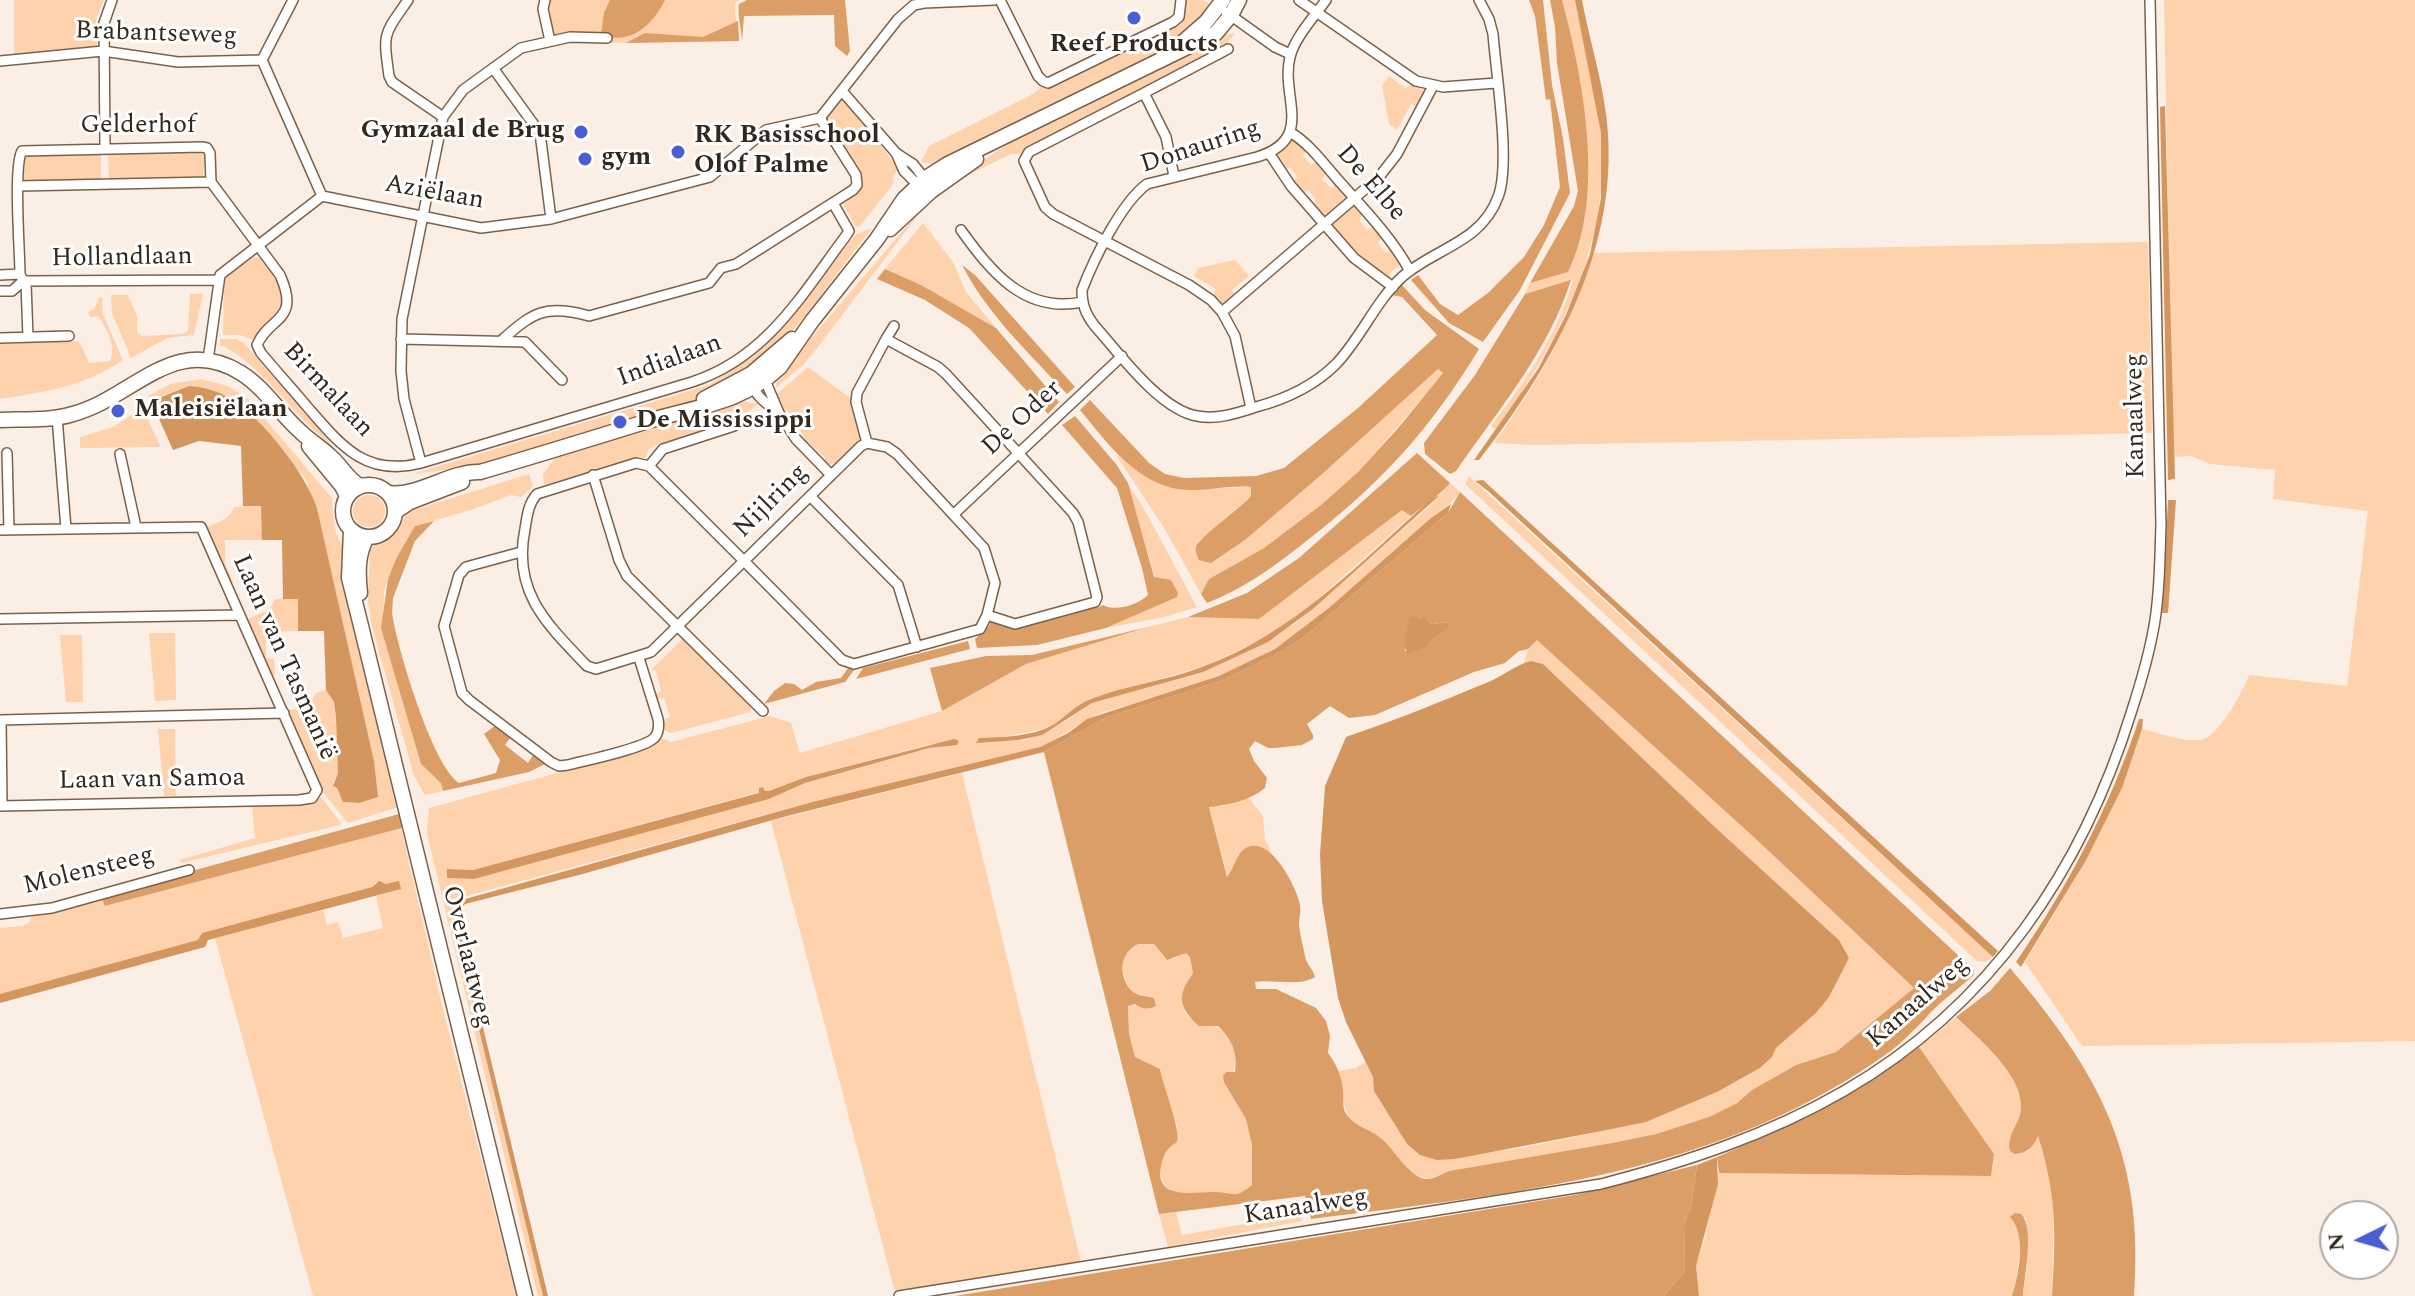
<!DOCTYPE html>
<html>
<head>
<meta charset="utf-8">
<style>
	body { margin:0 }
	#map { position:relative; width:2415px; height:1296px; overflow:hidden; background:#fbeee4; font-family:Spectral,serif }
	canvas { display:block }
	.north { position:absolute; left:2319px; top:1200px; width:80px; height:80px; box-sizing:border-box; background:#fff; border:2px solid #ada9a5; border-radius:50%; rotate:265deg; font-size:22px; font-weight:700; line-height:32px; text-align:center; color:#33281e }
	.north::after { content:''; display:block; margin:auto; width:28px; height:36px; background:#4b5dd2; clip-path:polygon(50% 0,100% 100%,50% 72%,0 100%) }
</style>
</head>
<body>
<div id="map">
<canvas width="2415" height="1296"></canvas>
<div class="north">N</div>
</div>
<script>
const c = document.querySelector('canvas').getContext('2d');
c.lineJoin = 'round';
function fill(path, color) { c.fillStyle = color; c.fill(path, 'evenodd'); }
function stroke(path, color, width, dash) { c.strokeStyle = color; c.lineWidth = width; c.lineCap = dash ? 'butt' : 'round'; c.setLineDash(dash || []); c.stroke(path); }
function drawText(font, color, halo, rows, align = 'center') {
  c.font = font + ' Spectral,serif'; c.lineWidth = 6; c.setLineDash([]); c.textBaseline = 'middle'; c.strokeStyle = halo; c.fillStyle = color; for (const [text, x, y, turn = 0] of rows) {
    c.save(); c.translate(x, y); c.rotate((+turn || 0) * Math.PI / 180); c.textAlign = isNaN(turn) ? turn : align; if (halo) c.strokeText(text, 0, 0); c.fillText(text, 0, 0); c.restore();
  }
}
fill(new Path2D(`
	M14 0H104L96 19 97 46 14 54Z
	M548 0H740L736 2C733 13 739 29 739 41L610 43V36L556 37 553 36 546 9Z
	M1185 0H1203L1213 6 1183 37 1152 57 931 164 921 162 929 146 1033 94 1042 86H1053L1177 24Z
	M1562 0H1575C1584 43 1597 87 1601 132 1611 247 1559 338 1497 430L1491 426C1525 382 1558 334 1573 280L1525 294 1530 283 1568 271 1588 179 1584 111Z
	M2164 0H2415V1041L2082 1046 2025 962C2071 888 2116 813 2142 729 2160 733 2182 742 2200 740 2218 738 2243 692 2249 675L2347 686 2368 511 2273 499 2275 470 2210 464 2191 456 2173 457Z
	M1235 33 1225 46 1023 150 1020 154H1011L954 182C1030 121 1136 77 1224 35Z
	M1389 76 1406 89 1411 83 1424 91 1423 96 1416 106 1411 104 1397 130 1389 124 1382 86Z
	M842 98 862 120 898 169 893 177 894 183 860 226 856 227 843 204C854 196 863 189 861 175L825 118Z
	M1292 138 1307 149 1303 156 1311 165 1317 161 1327 172 1322 179 1331 188 1337 184 1349 197 1326 220 1312 206 1316 200 1308 190 1301 194 1292 183 1297 177 1290 167 1283 171 1274 156Z
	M201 151 205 156 203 178 109 180 108 153Z
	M101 153V181L28 182 22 178 24 155Z
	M930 199 815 351 802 366 776 388 777 378Z
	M1354 204 1363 214 1359 220 1367 230 1374 226 1383 237 1378 243 1386 253 1393 249 1403 264 1393 270 1387 279 1385 273 1356 256 1355 252 1329 225Z
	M923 223 953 262 966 292 996 328 921 285 885 269Z
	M872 228 798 325 773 351 717 390 679 406 471 467 412 474 709 385 754 356 771 340 855 235Z
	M2148 242 2152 433 1535 445 1494 443C1537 384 1573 323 1593 253Z
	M253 257 262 258C291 297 288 309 253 340L240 335H223L224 277 244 260 246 263Z
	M1235 260 1249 276 1232 290 1236 296 1223 304 1213 296 1216 289 1194 276 1198 268Z
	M190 294H203L194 335 167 338 131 358 112 313 111 295H128L137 316V332L142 336 182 334 188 331Z
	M102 297 103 314 123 360C86 386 44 392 0 399V344L79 341 89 363 110 361C117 348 107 328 98 316L90 317 88 312 94 309 99 298Z
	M220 339H236L244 343 333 446C295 419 259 361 220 345Z
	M808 367 853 400 860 439 834 465 825 463V458L807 441 804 442 805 438 788 411 783 410 777 394Z
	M1438 369 1443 374 1358 472 1321 505 1264 548 1209 579 1201 594 1163 526 1116 455 1185 490 1251 487V496L1199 541 1196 552 1211 563 1245 540 1320 476Z
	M201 379 228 386 248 399 332 498C333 513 333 539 346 548L398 807 348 823 322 791 288 711C300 708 311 705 316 693L326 690 334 702 336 717 338 773 333 782 344 802 357 803 374 761 317 508 305 478 227 396 206 388 189 386 153 399 148 396 170 384Z
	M740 401 758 404 736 421 657 444 648 450 646 458 638 457 544 485 543 474 559 453Z
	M142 408 161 447 80 448V437L113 427Z
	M529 474 533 486 521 497 511 495 471 510 415 526 388 578 384 592 383 625 421 764 441 783 443 791 425 795 414 776 371 623 368 600 370 549 394 534 406 515 414 510Z
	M1469 476 1476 483 1993 957 1985 962 1977 961 1465 484Z
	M1450 483 1460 492C1447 511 1415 532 1397 549 1359 583 1319 622 1274 649 1222 680 1161 696 1103 712 1081 721 1062 736 1040 747L816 801 463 897 453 910 452 917 543 1296H538L427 834 429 808 648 748 659 737 671 742 770 716 791 723 800 753 942 711 1026 664 1148 627 1188 617 1259 619 1402 510 1411 516 1311 605 1265 638 1202 667 1090 699 1051 726 1038 730 976 742 1026 740 1066 721 1092 703 1203 672 1293 625 1432 504ZM930 744 946 746 929 748 805 783 769 799 474 879 447 878V869L473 870 760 792V788L764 787 765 791H769L806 777Z
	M1128 484 1143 507 1197 607 1165 617 1106 628 1176 597 1171 580 1155 578Z
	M353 511a16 16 0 1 1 32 0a16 16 0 1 1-32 0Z
	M262 505V540H225V563L233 582 231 584 207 527C219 522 229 520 234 507Z
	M298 598V631L266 632V658L274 659 275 674 272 676 247 619 269 610 275 599Z
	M149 633H175L176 700 155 701Z
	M60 635H82L83 702H66Z
	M684 637 708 661V665L750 702 751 712 671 733 664 730 663 720 670 717 664 698 656 699 655 694 661 691 656 671 651 670Z
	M1537 639 1757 840 1914 988 1836 1052 1796 1065 1752 1090 1737 1103 1709 1117 1656 1134 1612 1143 1449 1171C1442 1174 1433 1180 1424 1178 1402 1174 1388 1133 1355 1125 1337 1102 1347 1095 1339 1071L1356 1068 1366 1062 1373 1077 1374 1091 1437 1160 1527 1147 1646 1122 1717 1092 1760 1068 1772 1057 1776 1048 1816 1013 1829 997 1849 958 1839 940 1717 829 1543 664 1531 661 1524 663 1528 649Z
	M158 729H175L176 796H164Z
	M962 773 1081 1262 895 1292 771 821Z
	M321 797 341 823 340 825 181 863 180 860 255 838 252 805 312 804Z
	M1249 798 1263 816 1265 840 1272 853 1262 848 1238 855 1235 866 1228 878 1209 806H1222Z
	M401 828 443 1009 516 1296H313L215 938 323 910 327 925 338 922 343 938 383 928 376 896 401 889 376 882 372 887 202 933 199 940 0 994V928L23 926 30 922 32 914 101 896 106 906Z
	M1138 944H1154L1164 957 1173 959 1186 952 1190 957 1193 973C1183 988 1174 1011 1196 1022 1204 1026 1214 1024 1220 1029 1240 1042 1238 1067 1228 1086L1246 1119 1252 1145V1185C1247 1189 1243 1194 1236 1195 1230 1196 1224 1193 1218 1193 1201 1191 1169 1203 1162 1179 1156 1161 1172 1142 1178 1126L1168 1105 1160 1069 1135 1057 1129 1034 1128 1005 1156 1006 1154 998C1147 996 1141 996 1135 993 1126 987 1120 967 1123 957 1125 950 1132 947 1138 944Z
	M1956 1017C1978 1038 2012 1064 2021 1095 2025 1110 2017 1125 2010 1138L2015 1154 2028 1151 2037 1133 2051 1179 2054 1202 2052 1296H2023L2027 1265 2026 1218 2015 1213C2015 1222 2019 1228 2020 1238 2020 1257 2017 1277 2012 1296H1699L1696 1266 1705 1237 1719 1173 1991 1176 1994 1154 1919 1047Z
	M1176 1212 1182 1235 1301 1214 1302 1221 1168 1247 1159 1214Z`), '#fdd2ad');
fill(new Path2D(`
	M610 0H665C652 26 631 45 601 35L604 13Z
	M747 0H845L850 51 847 56 835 46 834 15 744 16 742 42C742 30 737 15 739 4Z
	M1529 0H1543L1552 85 1563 138 1570 193 1520 290 1483 342 1449 323 1411 280 1418 275 1440 304 1458 315 1488 293 1524 257 1544 225 1560 187 1550 99 1546 100 1535 16Z
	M1550 0H1562C1583 78 1606 196 1568 272L1530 283 1574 206 1578 191 1557 63 1555 27Z
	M738 21 739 41 626 43 645 33 703 37Z
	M962 265 975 275 1075 387 1067 394C1030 354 987 314 962 265Z
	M885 269 921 285 996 328 1059 402 1048 414 969 328 925 300 877 279Z
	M1571 280C1548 352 1498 410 1456 471L1450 474 1425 454 1424 443 1475 375 1525 294Z
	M1401 284 1425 310 1479 349C1428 433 1378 486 1300 546 1271 569 1241 590 1207 603L1201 594 1209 579 1264 548 1321 505 1358 472 1399 427 1443 373 1438 369 1320 476 1245 540 1211 563 1199 560C1197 555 1195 551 1196 547 1198 538 1242 507 1251 496V487C1230 485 1208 491 1188 490 1139 488 1108 444 1080 410L1090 400 1149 463 1165 474 1184 478 1256 476 1284 468 1358 408 1437 335 1402 297 1392 295Z
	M1075 416 1116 464 1128 483 1154 577 1171 580 1178 593 1177 597 1106 628 1037 645 977 648 975 639 989 626 991 620 1012 627 1095 604 1097 608 1103 605C1115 612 1138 605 1148 595L1142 568 1117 488 1062 425Z
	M1417 453 1450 483C1439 496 1425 504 1411 516L1402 510 1259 619 1188 617 1247 593 1299 558Z
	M1460 492 1974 970 1973 976C1959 988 1944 999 1931 1012 1919 1025 1906 1039 1892 1050 1719 1176 1516 1193 1311 1219L1305 1196 1159 1214 1044 752 1107 717 1221 681 1279 653 1304 637 1448 513ZM1420 617 1432 624 1447 622C1437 641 1426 648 1405 651 1403 637 1411 627 1420 617ZM1537 640 1757 840 1914 988 1836 1052 1796 1065 1752 1090 1737 1103 1709 1117 1656 1134 1612 1143 1449 1171C1442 1174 1433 1180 1425 1179 1409 1176 1395 1151 1384 1141 1371 1128 1354 1128 1345 1112 1342 1105 1344 1100 1343 1093 1343 1078 1337 1065 1328 1053L1330 1036 1326 1021 1316 1008 1276 989H1256L1255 982C1273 979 1299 987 1315 977 1313 969 1307 965 1305 956 1303 946 1300 935 1299 925 1299 917 1302 910 1299 901 1294 883 1271 838 1248 847 1236 852 1235 868 1227 877L1209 807C1228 805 1249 801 1265 788L1267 778 1254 761 1249 749 1255 741 1268 748H1275L1302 745 1313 739V735L1307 724 1330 706 1349 718 1375 715 1474 672 1505 663 1519 651 1528 649ZM1138 944H1154L1167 960 1186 953 1190 957 1193 973C1177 996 1178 1007 1199 1026H1218C1232 1039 1238 1053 1235 1072H1226L1223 1076 1224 1082 1246 1119 1252 1145V1185C1235 1199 1235 1193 1216 1192 1195 1191 1151 1203 1162 1162 1164 1153 1169 1146 1177 1142 1181 1129 1163 1087 1160 1069L1135 1057 1129 1034 1128 1006 1135 1004C1141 1009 1149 1010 1156 1006L1154 998C1146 996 1135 996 1130 989 1118 973 1120 953 1138 944Z
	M434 521 415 541 393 598 392 613C397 647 432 765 459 783L496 773 500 760 484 734 496 725 510 738 505 745 528 763 533 755 545 764 529 772 443 791 441 783 421 764 381 628 388 579 396 559 415 526Z
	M1148 627 1026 664 942 711 930 668 986 656 1032 655Z
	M968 641 970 649 856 679 863 668Z
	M848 668 855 669 845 682 764 704 774 691 785 683 794 684 802 690 816 682 841 678Z
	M399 814 402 828 105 906 101 896Z
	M2010 968C2098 1072 2145 1154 2134 1296H2052C2056 1235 2057 1195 2038 1136 2034 1146 2028 1153 2015 1154L2010 1151C2006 1135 2020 1124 2021 1109 2024 1075 1978 1038 1956 1017L1990 991Z
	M1919 1047 1994 1154 1991 1176 1719 1173 1717 1157C1788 1126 1857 1093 1919 1047Z
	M1697 1165 1691 1206 1684 1224 1685 1271 1664 1296H955L1575 1195Z
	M2015 1213 2021 1214C2035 1227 2024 1277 2023 1296H2012C2019 1273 2027 1235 2010 1217Z`), '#db9e67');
fill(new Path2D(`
	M1575 0H1582C1589 38 1601 75 1606 114 1623 243 1556 361 1479 460H1474L1538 369 1566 315 1590 254 1601 198V133Z
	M2165 106 2175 479 2168 480 2160 107Z
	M189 386C204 387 219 391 231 399 262 418 306 474 317 508L374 761 378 797 359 803 343 802 337 788 333 786 338 773 336 717 334 702 326 690 324 631H298V599H283L282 540H262L261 506H243L241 446 199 441 173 450 151 401Z
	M1483 480 1998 951 1993 957 1488 491 1475 481Z
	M1440 495 1314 608 1268 642 1203 672 1092 703 1042 735 1019 740 976 743 979 738C1003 737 1029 737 1051 726 1065 718 1075 705 1091 699 1127 685 1166 681 1202 667 1293 634 1361 562 1431 499Z
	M2168 500H2176L2168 613H2162Z
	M1451 504 1448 513 1304 637 1279 653 1221 681 1107 717 1044 752 787 816 579 875 465 904 458 914V924L548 1296H543L452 917 458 901 816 801 1040 747 1068 733 1087 719 1219 676 1275 649 1329 608 1430 519Z
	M1413 617 1424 618 1432 624 1447 622 1448 627 1424 648 1408 653 1404 647 1409 620Z
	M1531 661 1543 664 1717 829 1839 940 1849 958 1829 997 1816 1013 1776 1048 1772 1057 1760 1068 1717 1092 1646 1122 1607 1130 1455 1159 1437 1160 1420 1155 1407 1144 1374 1091 1373 1077 1346 1022 1338 998 1322 901 1320 854 1325 786 1346 737C1393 721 1440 702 1486 683 1502 677 1515 665 1531 661Z
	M2139 719H2143L2142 729 2122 788 2085 862 2021 967 2016 962C2068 886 2110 807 2139 719Z
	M954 739 959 741 957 745 929 748 805 783 769 799 474 879 447 878V869L473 870 759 793V788L763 787 765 791H769L806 777Z
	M379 881 386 884 399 881 401 889 208 940 205 947 0 1003V994L198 940 202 933 372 887Z
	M1717 1157 1718 1184 1696 1266 1699 1296H1664L1685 1271 1684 1224 1691 1206 1697 1165Z`), '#d3965f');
const street = new Path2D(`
	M408 0C383 36 383 32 389 76L392 82 443 117
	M545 0 543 9 550 41
	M1000 0 1038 76 1043 81 1048 83 1173 22 1179 17 1181 0
	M1299 0 1416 81 1443 87 1496 83
	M1326 0C1314 17 1295 37 1290 57 1280 97 1316 139 1257 157L1147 184C1121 203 1094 259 1082 290 1082 304 1085 313 1094 325 1118 352 1160 410 1197 416 1218 420 1237 413 1256 407 1286 399 1314 386 1336 364 1361 338 1375 302 1402 277 1435 248 1481 243 1498 197 1511 164 1496 74 1493 34L1489 19 1479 0
	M1226 12 1275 47 1290 54
	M262 60 322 196 481 228 551 219 710 177 766 130 820 118 898 19 914 5 924 3 994 0
	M262 60 293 0
	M0 61 103 51 178 62 262 60
	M493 68 540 133 551 219
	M842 91 896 153 904 171 919 186
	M1144 93 1228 49
	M1290 132C1310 144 1324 164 1339 181 1364 209 1392 238 1410 271
	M105 149 104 23 112 0
	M896 153 913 164 928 183
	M1269 153 1291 186 1354 258 1393 287
	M1174 176 1166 137 1144 93 1029 152 1024 161 1045 207 1053 214 1189 285 1211 300 1222 312
	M211 182 280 275C301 322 269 316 257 345L261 353C277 372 294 391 310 410 342 447 367 477 421 463L692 382C766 358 801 296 845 237L849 231 833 203
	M19 186 211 182 210 153 207 148 202 147 22 151C13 165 20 252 20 274
	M961 230C991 272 1025 314 1082 302
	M0 275 20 274 23 281 12 291H0
	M23 281 218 280
	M26 283 28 337
	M0 338 69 336
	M401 339 525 342 562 380
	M886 339 894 326
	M502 340C533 312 546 304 589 316L709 283 721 268 736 264 853 190 857 185 856 175 820 118
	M208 360 220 275 322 196
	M762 378 765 380 779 413 796 439 831 475
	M753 384C755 397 769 405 779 413
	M1251 408 1235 336 1222 312 1379 177 1397 154 1433 86
	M57 417 66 529
	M867 443 887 447 897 454 984 548 995 583 987 615 980 629 854 664 842 660 744 561 861 446Z
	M867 443 856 402 857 393 886 339 938 367 946 374 1073 513 1078 522 1097 597 1095 602 1015 624 987 615
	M7 453 9 530
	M120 454 136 527
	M421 463 404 399 401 371 402 319 443 117 463 90 521 48 570 37 607 38
	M636 463 649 466 744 561 651 652 596 669 587 666C547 624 512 592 525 529 527 517 528 504 537 494Z
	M649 466 663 449 734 426
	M593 475 619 560 627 576 763 711
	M810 496 898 585 917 647
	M954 514 1122 356
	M0 530 201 527 317 790 312 798 299 800 0 806
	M521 552 466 567 459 575 444 626 462 693 469 700 551 762 559 766 568 765C583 761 647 748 655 737 659 732 659 725 658 719L639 658
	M0 619 240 615
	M0 720 284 713
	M1 720 2 805
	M0 914 52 908 189 870
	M899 1296 1601 1184C1686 1162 1768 1135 1844 1091 1991 1006 2083 869 2132 710 2143 676 2154 639 2157 604 2160 578 2160 551 2161 525L2150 0`);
const secondary = new Path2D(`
	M1182 43 1206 22 1223 0
	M890 229 931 191 976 159
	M704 399 751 374 792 339
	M0 420C24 419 50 421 73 414 133 398 174 332 241 373 265 388 280 414 302 433 310 441 321 447 330 456 341 465 347 479 360 486
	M309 446 342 486 347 496
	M343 511a26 26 0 1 1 52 0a26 26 0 1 1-52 0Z
	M388 493C419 497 449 471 480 472 535 456 590 439 645 422 696 406 739 405 780 367L812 321 877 239 904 199 926 178 948 164 1216 33 1231 15 1239 0
	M395 512 410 502 462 482
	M351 530 349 578 362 630 525 1296
	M360 593C358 573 357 555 367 537`);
stroke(street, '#7b614a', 12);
stroke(secondary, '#7b614a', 17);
stroke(street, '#fff', 9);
stroke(secondary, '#fff', 14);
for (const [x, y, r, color] of [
	[1134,18,8,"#4b5dd2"],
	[581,132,8,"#4b5dd2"],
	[678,152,8,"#4b5dd2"],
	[585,159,8,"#4b5dd2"],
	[118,411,8,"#4b5dd2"],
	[620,422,8,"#4b5dd2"]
]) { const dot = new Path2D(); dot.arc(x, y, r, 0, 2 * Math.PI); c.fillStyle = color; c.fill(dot); stroke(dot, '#fff', 3); }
drawText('26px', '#33281e', '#fff', [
	["Brabantseweg",156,35,2],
	["Gelderhof",138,127],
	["Donauring",1201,148,-18],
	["De Elbe",1370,184,49],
	["Aziëlaan",434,194,10],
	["Hollandlaan",122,259,-1],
	["Indialaan",670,362,-20],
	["Birmalaan",327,391,47],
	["Kanaalweg",2137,416,-91],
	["De Oder",1023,419,-43],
	["Nijlring",772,502,-45],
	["Laan van Tasmanië",283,658,66],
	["Laan van Samoa",152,781,-1],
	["Molensteeg",89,872,-14],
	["Overlaatweg",466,957,76],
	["Kanaalweg",1919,1003,-41],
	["Kanaalweg",1306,1208,-9]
]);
drawText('bold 26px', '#33281e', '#fff', [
	["Reef Products",1134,46,"center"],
	["Gymzaal de Brug",565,132,"right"],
	["RK Basisschool",694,137],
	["Olof Palme",694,167],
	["gym",601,159],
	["Maleisiëlaan",134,411],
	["De Mississippi",636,422]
], 'left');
</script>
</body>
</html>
